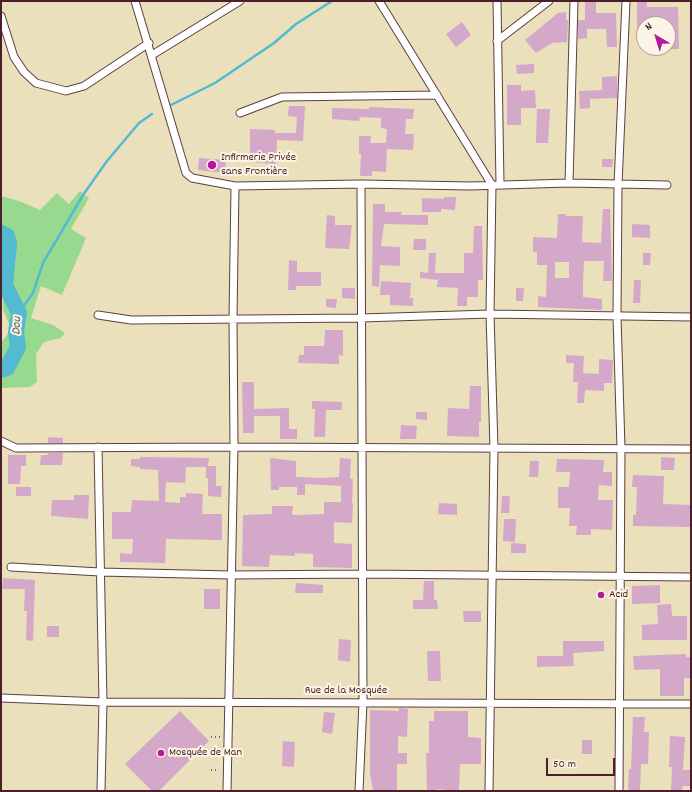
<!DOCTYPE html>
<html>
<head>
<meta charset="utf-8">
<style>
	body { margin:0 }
	#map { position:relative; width:692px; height:792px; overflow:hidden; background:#eae0bc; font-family:Dekko,sans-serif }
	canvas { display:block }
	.frame { position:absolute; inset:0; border:2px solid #4a1f2b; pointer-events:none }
	.north { position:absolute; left:636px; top:16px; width:40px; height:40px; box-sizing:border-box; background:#fcf5e5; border:1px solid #b59f9b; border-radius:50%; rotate:322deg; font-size:11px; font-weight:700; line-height:16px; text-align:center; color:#4a1f2b }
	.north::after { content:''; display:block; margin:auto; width:14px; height:18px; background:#b5179e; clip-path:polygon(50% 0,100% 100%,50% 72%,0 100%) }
	.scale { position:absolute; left:546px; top:758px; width:69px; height:18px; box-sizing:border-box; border:2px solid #4a1f2b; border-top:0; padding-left:5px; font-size:12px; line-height:14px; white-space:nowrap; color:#4a1f2b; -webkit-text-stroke:3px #fcf5e5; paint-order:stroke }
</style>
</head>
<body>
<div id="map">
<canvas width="692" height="792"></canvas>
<div class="frame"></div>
<div class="north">N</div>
<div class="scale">50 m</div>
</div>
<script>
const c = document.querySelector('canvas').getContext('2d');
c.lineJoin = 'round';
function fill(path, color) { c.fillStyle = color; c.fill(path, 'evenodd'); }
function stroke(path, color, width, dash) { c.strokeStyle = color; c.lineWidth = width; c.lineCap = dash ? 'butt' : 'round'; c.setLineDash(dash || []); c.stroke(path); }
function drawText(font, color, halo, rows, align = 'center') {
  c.font = font + ' Dekko,sans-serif'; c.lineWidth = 4; c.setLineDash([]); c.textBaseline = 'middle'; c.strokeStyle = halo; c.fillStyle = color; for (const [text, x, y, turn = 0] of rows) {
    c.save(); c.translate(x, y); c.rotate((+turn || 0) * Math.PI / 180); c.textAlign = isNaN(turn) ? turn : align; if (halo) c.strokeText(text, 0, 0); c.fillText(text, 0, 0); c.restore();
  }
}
fill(new Path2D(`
	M80 191 89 198 71 229 86 238 62 295 41 286 31 318 53 325 65 333 61 338 44 342 36 354 37 382 30 387 1 388V343L11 329 3 310 1 196 19 201 40 210 57 193 69 204Z`), '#98d990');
stroke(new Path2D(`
	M171 105 215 83 274 43 296 24 332 1
	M19 313 33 293 43 263 83 195 107 161 139 123 152 114`), '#53bad1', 2.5);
stroke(new Path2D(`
	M1 233 7 236 9 244 5 285 19 313 16 332 18 347 7 368 1 370`), '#53bad1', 16);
fill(new Path2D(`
	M585 1H596V13H616L617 47H607L606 29H587V38L578 39V20H585Z
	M637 1H647V7H678L679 49H668V24H644V33H637Z
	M566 12V20H568L567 42 552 43 536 53 525 40 558 13Z
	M462 22 471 35 456 47 446 34Z
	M534 64V73L517 74 516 65Z
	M617 76V98L590 99V108L580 109 579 91 602 90V77Z
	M507 85H521V91L535 90 536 108H521V125H507Z
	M289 106H305L303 141 277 140 276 164 250 162V129L275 130V133H296L297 117 288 116Z
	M369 107 414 109 413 119H406L405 134H414L413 150 387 149 386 172 372 171V176H360L361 154H359V136H371L370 143H386L387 129 381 128V118L360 117 359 121 332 119V108L369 109Z
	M537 109H550L548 143H536Z
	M199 158 226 160 225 173 198 170Z
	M602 159H613L612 167H602Z
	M444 197H456L455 210 441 209V212H422V198L444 199Z
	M373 204H385V212H402L401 215H428V225L384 224 381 246 400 247V266L380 265 379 287 372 286Z
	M603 209H610L612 281H603L604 261H584L583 282V297L602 299V310L538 307V296L546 297 547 265H537V252H533V237L557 238 558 214H566V216H583L582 242 601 243ZM555 262H569V278H555Z
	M327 215 335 216V225H352L349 249 325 248Z
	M632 224 650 225V238L632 237Z
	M474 226H482L483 280H478V297H467V306H457L458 288 437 287 438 280 420 278V272L428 273 429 253H436L435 273H464V253H473Z
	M414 239H426V250H413Z
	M643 253H651L650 265H643Z
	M289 260 297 261V272H321V286H296V290H288Z
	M634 280H641L640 303H633Z
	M381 281 411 283 410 298H413V306L390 305V295H380Z
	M342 288H355V299L342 298Z
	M516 288H524L523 301H516Z
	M326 299H337L336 308 326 307Z
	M325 330H343V356L339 355V364L298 363 299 355H304V346H324Z
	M566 355 584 356 583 373 599 374V359L613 360 612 383H604V391L585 390 584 403H577L578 382H573L574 363H566Z
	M242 382H254V409L289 408V429H297V439H280V416H254V433H243Z
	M470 386H481V422H479V437L447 436 448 408 469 409Z
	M312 401 342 402V410H326L325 437H314L315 409H312Z
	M416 412H427V420L416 419Z
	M401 425 417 426 416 439H400Z
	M48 437 63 438V443H48Z
	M48 453H63L62 465H40L41 455H48Z
	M8 455H26V466H21L20 484H8Z
	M140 457 209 458 208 466H216V486H222L221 497 208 496V478H206V467H186L185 483 166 482 165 502 180 503V497H186V493L203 494 202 514H222V540L166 539 165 563 120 562V553L132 554 133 539H112V512H131L132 500 159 501 158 470 140 469V467L131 466V459H140Z
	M661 457 675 458 674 470H661Z
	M270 458 296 461V477L321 478 339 477 340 458 351 459 350 479H353L352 503H353L352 523 334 522V543L352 544V568L313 567V554L295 553V556L270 555 269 567 242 566 243 515 272 514V506H293L292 514 295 515 324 514V502H341V486L305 484V495H297V487H279V490H271Z
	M557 459 604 460 603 472H612V486L599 485 598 500H613L612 530 591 529V535H576L577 526H569L570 508H558V487H569L570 472H556Z
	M530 461H539L538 477H529Z
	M633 475 664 476 663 504 691 505V527L633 526V515H636L637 487H632Z
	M16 487H31V496H16Z
	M74 495H89L88 519 51 516 52 500H74Z
	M502 496H510L509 513H501Z
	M439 503 457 504V515L438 514Z
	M504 519H516L515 542 503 541Z
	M511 543 526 544V553H511Z
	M3 578 35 580 33 641 26 640 27 611H24L25 589H2Z
	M424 581H434V600H437L438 609H413V600H423Z
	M296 583 323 585V593H295Z
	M660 585V603L632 604V586Z
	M204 589H220V609H204Z
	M671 604 672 616H687V640H642V625L658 624 657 605Z
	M463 611H481V622H464Z
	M47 626H59V637H47Z
	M339 639 351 640 350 662 338 660Z
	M563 641H604V651L573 653 574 666 537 667V656H563Z
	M427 651H440L441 681H428Z
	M686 654V657H691V678H684V696H660V669L634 670 633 656Z
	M399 708 408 709 407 737 398 736V753H407V764H397V791H373L370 773V710L399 711Z
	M180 711 209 741 159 791H152L125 764Z
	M434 711H468V737L481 738V764H460L459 791 437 789V791H427L426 753H429V721H434Z
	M324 712 335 713 332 734 322 732Z
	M633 717H645L644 732H649L648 764H641L640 791H629L628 787 629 769H631Z
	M670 736 685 737 683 770H691V786H683L682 790H671L672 767H669Z
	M582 740H592V754H582Z
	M283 741 295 742 294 767 282 766Z`), '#d4a8c8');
const street = new Path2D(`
	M135 1 186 173 192 178 235 186 361 184 470 186 569 183 667 185
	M379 1 492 185 490 314 494 448 489 791
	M497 1 500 185
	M1 16 14 57 24 72 36 83 66 91 84 86 149 43
	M497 41 549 1
	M152 55 240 1
	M240 113 282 97 437 95
	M569 183 574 1
	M98 315 131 320 361 318 490 314 691 317
	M1 441 16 448 234 447 691 449
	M98 447 103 702 101 791
	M11 567 100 572 231 575 363 574 691 577
	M1 698 103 702 691 704
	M227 791 234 447 233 319 235 186
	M359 791 363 702 361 184
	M619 791 621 448 617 316 618 185 626 1`);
stroke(street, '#623c41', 9);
stroke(new Path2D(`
	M211 737H221
	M211 770H219`), '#623c41', 1.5, [1, 3]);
stroke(street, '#fff', 7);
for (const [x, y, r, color] of [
	[212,165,5,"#b5179e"],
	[601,595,4,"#b5179e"],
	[161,753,4,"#b5179e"]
]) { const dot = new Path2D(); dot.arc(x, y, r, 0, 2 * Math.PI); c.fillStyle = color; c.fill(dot); stroke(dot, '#fcf5e5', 1.5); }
drawText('12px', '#4a1f2b', '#fcf5e5', [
	["Infirmerie Privée",221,158],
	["sans Frontière",221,172],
	["Acid",609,595],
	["Mosquée de Man",169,753]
], 'left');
drawText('12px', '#4a1f2b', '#fcf5e5', [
	["Rue de la Mosquée",346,691]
]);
drawText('italic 13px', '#4d5565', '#fcf5e5', [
	["Dou",18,326,-88]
]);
</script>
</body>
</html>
